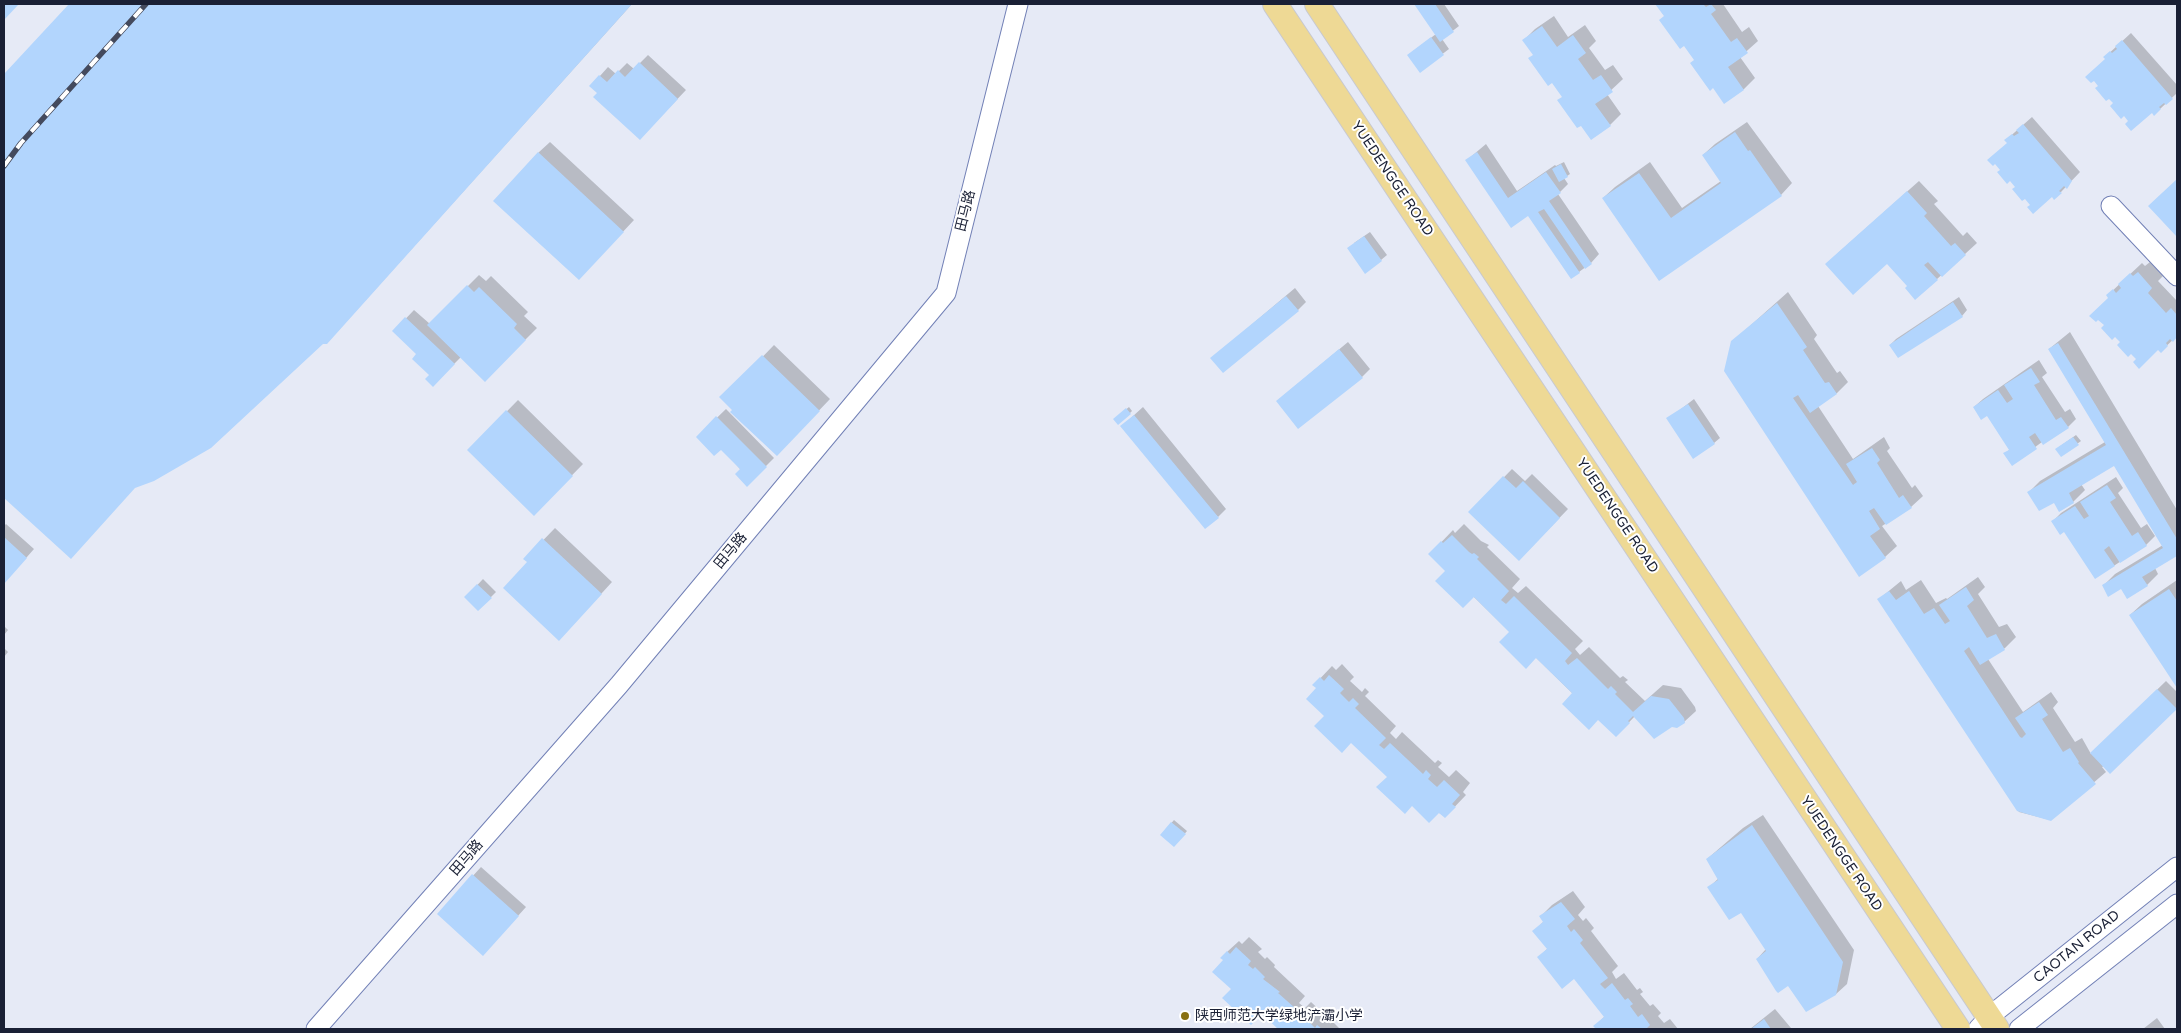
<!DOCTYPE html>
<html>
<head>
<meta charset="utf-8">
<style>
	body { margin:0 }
	#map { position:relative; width:2181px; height:1033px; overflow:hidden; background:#e6eaf6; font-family:"Varela Round",sans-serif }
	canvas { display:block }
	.frame { position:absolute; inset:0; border:5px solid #1a2035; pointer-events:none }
</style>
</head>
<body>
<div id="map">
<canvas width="2181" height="1033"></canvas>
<div class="frame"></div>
</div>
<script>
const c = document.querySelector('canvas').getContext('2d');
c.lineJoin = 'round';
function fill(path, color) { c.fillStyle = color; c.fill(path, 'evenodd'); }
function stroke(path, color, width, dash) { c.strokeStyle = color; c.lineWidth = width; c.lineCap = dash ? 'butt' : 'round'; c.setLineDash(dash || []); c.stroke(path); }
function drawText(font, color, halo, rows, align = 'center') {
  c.font = font + ' "Varela Round","Noto Sans SC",sans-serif'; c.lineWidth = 4; c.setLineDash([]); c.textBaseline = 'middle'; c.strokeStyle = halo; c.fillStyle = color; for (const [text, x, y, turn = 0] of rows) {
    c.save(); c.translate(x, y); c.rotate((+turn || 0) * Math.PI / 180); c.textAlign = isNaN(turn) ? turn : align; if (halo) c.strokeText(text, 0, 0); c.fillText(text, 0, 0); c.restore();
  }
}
fill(new Path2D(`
	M71 4H632L327 343 323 342 136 486 71 557 4 497V76Z
	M1415 4H1444L1459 26 1442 39 1449 49 1420 71 1408 55 1436 34Z
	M1656 4H1723L1742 32 1749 27 1758 41 1740 57 1755 78 1744 89 1725 102Z
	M1554 16 1568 37 1585 25 1596 41 1589 48 1605 70 1613 65 1623 79 1607 94 1621 114 1610 125 1563 97 1524 40 1535 29Z
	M2131 33 2177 85V93L2160 109 2130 121 2100 86 2106 59 2105 57Z
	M648 55 686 90 648 130 591 86 608 67 616 74 627 63 634 69Z
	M2032 117 2080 172 2061 192 2031 205 2001 169 2008 142 2006 140Z
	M1747 122 1792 183 1781 195 1659 279 1603 198 1615 187 1650 162 1682 208 1721 181 1703 155 1715 144Z
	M550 142 634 220 590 267 538 153Z
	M1486 144 1517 191 1555 165 1556 166 1564 162 1570 174 1564 178 1568 184 1558 194 1599 254 1591 263 1579 272 1528 215 1512 226 1467 160Z
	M2177 180V235L2150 206Z
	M1919 181 1938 201 1934 204 1963 236 1967 232 1977 243 1965 254 1937 279 1909 286 1887 262 1838 253Z
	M1370 232 1387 255 1381 260 1354 243Z
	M2150 262 2163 276 2158 281 2177 301V336L2161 351 2158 349 2138 359 2105 325 2110 297 2108 295 2142 263 2145 266Z
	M479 275 486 281 491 276 528 312 524 316 537 328 485 380 461 357 433 385 431 375 418 354 394 331 414 310 430 324Z
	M1295 288 1306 302 1298 310 1212 358Z
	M1788 292 1817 335 1814 339 1837 373 1840 371 1848 382 1837 393 1818 406 1853 459 1884 437 1890 448 1887 451 1912 488 1915 485 1923 496 1911 507 1882 526 1897 546 1885 557 1860 575 1733 341Z
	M1959 297 1967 310 1962 316 1898 356 1890 345 1896 339Z
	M2070 332 2177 510V554L2155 568 2158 574 2147 585 2121 587 2103 586 2115 574 2163 545 2114 465 2081 484 2085 490 2073 502 2060 510 2054 501 2029 492 2040 481 2105 442 2049 349Z
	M1348 342 1370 369 1362 377 1277 401Z
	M774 345 830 399 788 443 747 373Z
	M2039 360 2047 373 2042 377 2065 412 2070 409 2076 419 2068 427 2042 442 2012 464 2005 454 2010 449 1987 414 1974 407 1983 399Z
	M1694 399 1720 438 1714 443 1668 419Z
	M518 400 583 464 534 514 469 450Z
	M1129 407 1132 411 1130 413 1117 417Z
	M1143 407 1226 509 1218 517 1122 426Z
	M726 409 774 458 747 485 741 470 721 448 697 437Z
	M2076 435 2081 441 2061 456 2059 447Z
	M1512 469 1525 481 1532 474 1568 509 1519 560 1470 512Z
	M2116 477 2123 488 2118 493 2141 528 2147 524 2155 536 2146 545 2095 578 2065 531 2052 522 2061 513Z
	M6 524 34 549 4 583V526Z
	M1464 524 1481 541 1489 545 1487 547 1520 579 1512 588 1518 593 1526 586 1527 587 1583 641 1575 649 1580 655 1589 647 1620 678 1623 676 1628 680 1625 682 1645 701 1663 685 1681 688 1695 707 1696 711 1684 722 1635 716 1616 736 1430 554 1453 530 1455 533Z
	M555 528 612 582 570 628 529 562 525 559Z
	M1978 577 1985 587 1978 594 1999 627 2007 624 2016 637 2005 648 1988 659 2023 712 2051 692 2058 702 2053 708 2075 742 2082 738 2091 754 2166 681 2177 692 2176 708 2104 766 2102 767 2106 772 2050 820 2019 812 1879 599 1901 581 1906 590 1921 580 1936 603 1946 598 1947 599Z
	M483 579 496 592 478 610 466 597Z
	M2177 580V686L2130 615 2142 604Z
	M4 626 8 630 4 635Z
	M4 648 8 652 4 657Z
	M1342 664 1354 677 1350 681 1362 692 1365 688 1369 692 1365 696 1396 726 1390 733 1396 739 1402 732 1435 763 1438 760 1442 763 1438 767 1449 777 1456 770 1470 783 1463 792 1466 795 1445 817 1388 777 1326 716 1318 688 1314 685 1332 666 1336 670Z
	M1763 815 1854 950 1847 984 1835 995 1789 985 1757 959 1766 949 1741 911 1709 887 1719 878 1707 859 1743 828Z
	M1174 820 1187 831 1174 846 1161 835Z
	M481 867 526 907 491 946 438 914Z
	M1573 891 1585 907 1578 915 1583 921 1586 918 1594 928 1591 931 1618 966 1612 972 1616 979 1624 973 1637 990 1640 988 1643 992 1640 994 1650 1006 1653 1004 1661 1013 1658 1016 1664 1023 1670 1019 1678 1029H1598L1595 1026 1605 1016 1574 978 1539 957 1548 948 1534 931 1544 921 1540 917 1552 905Z
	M1249 937 1262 949 1258 952 1265 959 1267 957 1275 965 1274 967 1305 996 1299 1003 1305 1008 1311 1002 1327 1017 1330 1015 1334 1019 1332 1021 1340 1029H1280L1232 989 1225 960 1227 952 1239 941 1242 944Z
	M1775 1009 1791 1028 1789 1029H1750Z
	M2157 1018 2165 1029H2143Z`), '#0003');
fill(new Path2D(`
	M4 4H19L4 20Z
	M69 4H632L327 344H323L211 448 154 481 135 488 71 559 4 498V74Z
	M1414 4H1435L1454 32 1440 42Z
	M1655 4H1703L1706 7 1711 4 1716 10 1711 14 1731 42 1737 38 1748 53 1728 67 1744 90 1724 104 1713 88 1710 91 1690 63 1694 60 1684 46 1680 49 1659 20 1664 16Z
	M1542 26 1557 47 1573 35 1586 53 1578 59 1593 80 1601 75 1613 92 1595 104 1611 126 1591 140 1581 126 1577 128 1557 100 1562 97 1552 83 1548 86 1528 58 1533 55 1522 40Z
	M1431 37 1444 55 1420 73 1407 55Z
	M2122 40 2173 99 2166 105 2164 103 2159 107 2161 109 2154 116 2152 113 2131 131 2125 124 2128 121 2124 116 2121 119 2110 106 2113 103 2109 99 2106 101 2095 88 2098 86 2094 81 2091 83 2085 77 2105 59 2103 57 2110 51 2112 53 2117 49 2115 46Z
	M639 62 678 99 640 140 593 97 597 93 589 86 599 75 607 82 618 70 625 77Z
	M2023 124 2072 181 2067 189 2064 186 2059 191 2062 193 2054 200 2052 197 2033 214 2027 207 2030 205 2025 199 2022 201 2012 189 2015 187 2010 181 2007 184 1997 172 2000 170 1995 164 1993 166 1987 160 2007 143 2004 140 2012 134 2014 136 2019 133 2016 130Z
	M1735 132 1748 151 1750 150 1782 196 1659 281 1602 198 1639 173 1671 218 1721 183 1702 155Z
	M538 152 624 232 579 280 493 201Z
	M1477 152 1508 198 1546 172 1561 193 1549 201 1592 264 1585 269 1544 209 1538 212 1580 273 1571 279 1528 216 1511 228 1465 160Z
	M1561 164 1568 177 1559 182 1552 169Z
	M2177 179V237L2148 206Z
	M1907 191 1927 213 1924 216 1951 246 1955 243 1966 255 1942 277 1928 262 1924 265 1938 280 1915 300 1905 288 1907 286 1887 264 1853 295 1825 264Z
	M1364 236 1382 261 1365 274 1347 248Z
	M2138 272 2152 288 2148 293 2166 313 2171 308 2177 315V337L2173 342 2170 339 2166 343 2168 346 2161 353 2158 350 2139 369 2133 362 2136 359 2131 354 2128 357 2117 345 2120 342 2115 337 2112 340 2101 328 2104 325 2098 320 2096 322 2089 316 2108 298 2106 295 2113 289 2116 293 2121 288 2118 284 2130 273 2133 276Z
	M467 285 474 292 479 287 517 324 514 328 526 340 485 382 427 325Z
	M1286 296 1299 311 1223 373 1210 358Z
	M1953 302 1963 317 1898 358 1889 345Z
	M1777 303 1807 347 1803 350 1825 383 1829 382 1837 394 1810 413 1798 395 1793 398 1853 485 1857 482 1846 464 1872 448 1880 460 1877 463 1899 498 1903 495 1912 508 1886 525 1874 508 1869 511 1880 529 1870 536 1886 558 1859 577 1724 371 1731 341Z
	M405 317 455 364 433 387 425 379 429 375 412 359 416 354 392 331Z
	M2058 343 2177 539V556L2142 577 2148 586 2127 599 2121 589 2108 597 2102 585 2163 548 2114 466 2069 493 2074 503 2059 512 2054 503 2039 511 2027 492 2106 445 2048 349Z
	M1339 349 1363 378 1298 429 1276 401Z
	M762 355 820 411 777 456 730 412 732 410 719 397Z
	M2031 368 2040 382 2034 385 2056 420 2061 417 2069 428 2043 445 2035 433 2029 437 2037 449 2012 466 2003 453 2009 450 1987 416 1981 420 1973 407 1998 390 2007 403 2013 399 2004 385Z
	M1688 404 1715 444 1693 459 1666 418Z
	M1126 408 1131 414 1118 425 1113 419Z
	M506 410 573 476 534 516 467 450Z
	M1134 415 1219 518 1205 529 1120 426Z
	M716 416 767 467 747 487 735 474 740 469 721 450 714 456 696 437Z
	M2073 437 2079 445 2061 457 2055 449Z
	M1503 476 1516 488 1523 481 1560 518 1519 561 1468 512Z
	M2107 485 2116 498 2110 502 2132 536 2138 532 2147 546 2120 563 2109 546 2104 550 2115 566 2095 579 2064 532 2060 535 2051 521 2075 506 2084 519 2089 516 2080 502Z
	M1452 535 1469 552 1472 554 1474 553 1479 557 1477 559 1509 591 1501 600 1506 604 1514 596 1516 598 1572 653 1565 661 1568 665 1577 658 1608 689 1611 686 1617 692 1615 694 1633 712 1651 696 1669 699 1684 718 1685 723 1677 728 1672 727 1654 739 1633 716 1628 721 1630 723 1616 737 1598 720 1589 730 1562 704 1572 693 1536 658 1526 669 1499 642 1509 632 1474 597 1463 608 1435 581 1445 571 1428 554 1441 541 1443 543Z
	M4 537 27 558 4 584Z
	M542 538 602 594 559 641 503 588 527 562 523 559Z
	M477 584 492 598 478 611 464 597Z
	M1966 587 1974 600 1967 606 1987 638 1996 634 2005 650 1980 665 1969 647 1964 651 2020 737 2022 738 2026 734 2015 718 2039 702 2048 715 2042 719 2063 752 2070 748 2079 762 2078 763 2096 784 2051 821 2017 811 1877 599 1889 591 1896 600 1909 591 1924 614 1934 608 1945 624 1950 621 1939 605Z
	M2169 589 2177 601V688L2129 615Z
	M1329 675 1344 689 1340 693 1349 702 1353 698 1359 704 1355 708 1386 738 1379 745 1384 749 1390 743 1423 774 1426 770 1431 775 1428 779 1437 787 1444 780 1460 795 1452 804 1456 807 1445 818 1439 813 1429 823 1412 806 1405 814 1376 787 1387 777 1351 743 1342 753 1314 726 1324 716 1306 699 1316 688 1312 685 1320 677 1324 681Z
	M2157 689 2177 709 2110 774 2090 753Z
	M1171 822 1186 834 1174 847 1160 835Z
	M1752 825 1843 962 1836 995 1806 1012 1788 986 1778 993 1776 991 1756 959 1766 951 1741 913 1729 920 1707 887 1718 880 1706 859Z
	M472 874 519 916 483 956 437 914Z
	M1561 902 1575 919 1567 926 1571 932 1574 929 1583 940 1580 943 1608 978 1600 984 1605 989 1612 983 1625 1000 1628 998 1633 1004 1630 1006 1638 1017 1642 1014 1650 1025 1647 1028 1648 1029H1596L1593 1026 1604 1017 1574 979 1562 989 1537 957 1547 949 1532 931 1543 922 1539 916Z
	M1236 947 1251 961 1248 965 1253 969 1255 967 1265 977 1263 979 1280 992 1278 993 1295 1008 1288 1015 1293 1019 1299 1012 1315 1028 1317 1025 1322 1029H1278L1262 1014 1251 1025 1222 998 1231 989 1212 972 1223 960 1220 958 1227 951 1230 954Z
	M1764 1019 1771 1029H1751Z`), '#b2d5fd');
const minor = new Path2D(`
	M2111 206 2177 276
	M316 1029 619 685 946 293 1018 4
	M1978 1029 1990 1016 2177 867
	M2019 1029 2177 904`);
const major = new Path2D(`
	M1275 4 1958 1029
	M1317 4 1997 1029`);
stroke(minor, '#7280b6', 21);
stroke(major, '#c8c9cf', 26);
stroke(minor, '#fff', 19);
stroke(major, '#eed995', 24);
const rail = new Path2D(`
	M4 166 21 143 146 4`);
stroke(rail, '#444a5d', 5.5);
stroke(rail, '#fff', 4, [11]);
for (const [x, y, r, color] of [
	[1185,1016,5,"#897011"]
]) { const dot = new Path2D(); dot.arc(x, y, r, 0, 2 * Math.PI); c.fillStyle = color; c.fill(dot); stroke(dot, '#fff', 2); }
drawText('14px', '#1a2035', '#fff', [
	["YUEDENGGE ROAD",1392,179,56],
	["田马路",966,211,-76],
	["YUEDENGGE ROAD",1617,516,56],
	["田马路",731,551,-50],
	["YUEDENGGE ROAD",1841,854,56],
	["田马路",467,858,-49],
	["CAOTAN ROAD",2077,947,-39]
]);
drawText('14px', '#1a2035', '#fff', [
	["陕西师范大学绿地浐灞小学",1195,1016]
], 'left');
</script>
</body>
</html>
